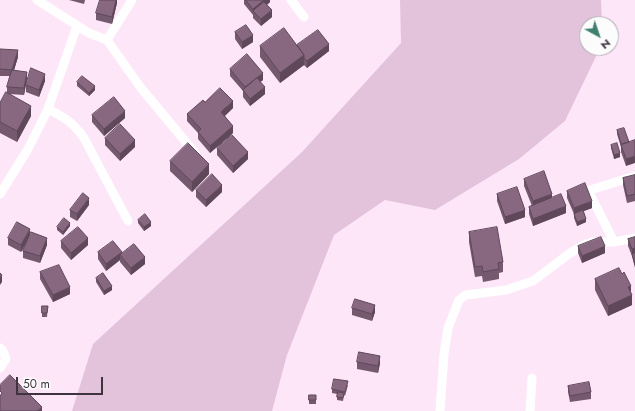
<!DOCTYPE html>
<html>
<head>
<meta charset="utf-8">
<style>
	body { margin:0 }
	#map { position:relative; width:635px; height:411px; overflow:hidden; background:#fee6f9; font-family:Jost,sans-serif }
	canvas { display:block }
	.north { position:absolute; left:579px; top:16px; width:40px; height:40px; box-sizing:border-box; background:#fcfcfc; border:1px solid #b0acb0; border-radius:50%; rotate:140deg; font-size:11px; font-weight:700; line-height:16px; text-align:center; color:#3f333d }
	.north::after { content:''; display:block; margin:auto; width:14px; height:18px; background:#3f8070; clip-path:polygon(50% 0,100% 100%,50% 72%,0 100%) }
	.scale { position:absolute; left:16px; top:377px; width:87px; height:18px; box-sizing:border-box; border:2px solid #3f333d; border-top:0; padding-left:5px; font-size:12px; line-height:14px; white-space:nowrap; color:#3f333d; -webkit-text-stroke:3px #fcfcfc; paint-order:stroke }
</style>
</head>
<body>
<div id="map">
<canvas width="635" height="411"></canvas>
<div class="north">N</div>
<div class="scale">50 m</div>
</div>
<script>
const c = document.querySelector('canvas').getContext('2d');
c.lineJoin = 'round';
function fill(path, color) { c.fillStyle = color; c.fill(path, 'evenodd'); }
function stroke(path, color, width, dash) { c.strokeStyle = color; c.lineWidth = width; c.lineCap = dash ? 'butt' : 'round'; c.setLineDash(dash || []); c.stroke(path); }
fill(new Path2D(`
	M400 0H601L602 24H587V48H600L565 121 519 159 435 210 385 200 334 235 287 355 272 411H72L93 344 302 152 401 43Z`), '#e3c3dc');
stroke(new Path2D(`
	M37 0 89 33 107 40 141 88 195 153
	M291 0 304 17
	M107 40 132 0
	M48 109C65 118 72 121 84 138L128 221
	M0 194 28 149 48 109 77 26
	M614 242 590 194V190L635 176
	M0 348 3 351 6 359 0 368
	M440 411 444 354 448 328 459 300 466 295 506 290 533 281 570 253 586 244 593 242H614L635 238
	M530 411 532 378`), '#fff', 9);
fill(new Path2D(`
	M69 0H85L84 4Z
	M117 0V3L112 24 96 20V13Z
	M244 0H270V2L267 5 272 17 261 26 253 18V15L244 4Z
	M235 32 253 42 242 49 235 39Z
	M297 45 329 51 307 68 304 65 280 83 260 57V46Z
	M0 49 18 57 14 70 27 79 24 95 9 94 31 116 17 142 0 133V103L7 93V87L10 76H0Z
	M230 69 263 80 260 82 265 94 250 106 243 97V91L230 76Z
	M45 81 39 97 26 92V85Z
	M77 82 95 90 89 96 77 86Z
	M205 102 233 108 225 116 233 133 210 153 198 139V133L187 121V114Z
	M92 115 125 118 104 136 92 122Z
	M617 130 629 142 626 166 621 152V147L617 134Z
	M105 138 135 147 120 161 105 145Z
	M611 145 620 157 614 159 611 148Z
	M217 148 248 159 233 173 217 155Z
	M170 161 209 174 192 192 170 171Z
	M635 175V202V201L627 203 623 185V178Z
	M524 179 552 198 566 213 533 226 529 214V207L532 206 524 186Z
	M196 190 222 192 206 207 196 197Z
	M567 191 592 208 583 211 586 222 577 226 574 218V214L567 198Z
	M497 194 525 217 505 224 497 201Z
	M89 205 77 221 70 217V210Z
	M138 220 151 226 144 231 138 223Z
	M70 226 63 235 57 230V227Z
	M469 232 503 262V272L499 273V279L483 282 482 276 475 277 469 242Z
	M30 234 47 245 40 263 23 258V251L27 241 21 252 8 245V238Z
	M635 237V268L632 256 628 246V239Z
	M61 241 88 245 71 260 61 248Z
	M578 246 605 253 582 263 578 253Z
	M98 252 122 254 145 264 131 275 120 262V260L106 271 98 259Z
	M40 272 70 294 53 302 40 279Z
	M622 274 631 292 632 305 608 316 595 290V279Z
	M96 278 112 290 104 295 96 282Z
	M42 306H48L47 317H42Z
	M352 308 375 312 372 321 352 315Z
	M357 362 380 363 378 373 357 369Z
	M348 385 345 396 344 395 343 401 337 400V394L332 393V389Z
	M568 386 591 392V399L570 402 568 392Z
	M309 395H316V404H309Z`), '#75596f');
fill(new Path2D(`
	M116 0H117V3L112 24V17Z
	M264 0H270V2L256 14 253 11V9Z
	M272 10V17L261 26V19Z
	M253 35V42L242 49V42Z
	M329 44V51L307 68V61Z
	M18 50V57L12 77V70Z
	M304 55V65L280 83V73Z
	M27 72V79L24 95V88Z
	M263 73V80L245 94V87Z
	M45 74V81L39 97V90Z
	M95 86V90L89 96V93Z
	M265 87V94L250 106V99Z
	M233 101V108L221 119V112Z
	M31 106V116L17 142V131Z
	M125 111V118L104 136V129Z
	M233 126V133L210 153V146Z
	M135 140V147L120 161V154Z
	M248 152V159L233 173V166Z
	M620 153V157L614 159V155Z
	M635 156V163L626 166V159Z
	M209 164V174L192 192V182Z
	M222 185V192L206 207V200Z
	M552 194V201L533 208V201Z
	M89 198V205L77 221V214Z
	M592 201V208L574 215V208Z
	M566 206V213L533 226V219Z
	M525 210V217L505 224V217Z
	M586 219V222L577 226V222Z
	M151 222V226L144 231V227Z
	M70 223V226L63 235V232Z
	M30 229V236L21 252V245Z
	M47 238V245L40 263V256Z
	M88 238V245L71 260V253Z
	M605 246V253L582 263V256Z
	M635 248V255L632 254V256V249Z
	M122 252V257L120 255V260L106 271V264Z
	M145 257V264L131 275V268Z
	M2 275V282L0 285V278Z
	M112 286V290L104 295V291Z
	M631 286V295H632V305L608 316V306L628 287Z
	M70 287V294L53 302V295Z
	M375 305V312L372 321V314Z
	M380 356V363L378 373V366Z
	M42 407V411H37Z`), '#5f485a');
const building = new Path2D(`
	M100 0H116L112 17 96 13Z
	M246 0H264L253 9Z
	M264 2 272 10 261 19 253 11Z
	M246 25 253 35 242 42 235 32Z
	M284 28 304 55 280 73 260 46Z
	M318 30 329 44 307 61 304 58V55L297 45Z
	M0 49 18 50 12 70 0 69Z
	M247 54 263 73 245 87 230 69Z
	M31 68 45 74 39 90 26 85Z
	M12 70 27 72 24 88 7 87Z
	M82 76 95 86 89 93 77 82Z
	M257 78 265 87 250 99 243 90Z
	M220 88 233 101 221 112 233 126 210 146 198 132 201 129 187 114 203 100 205 102Z
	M6 92 31 106 17 131 0 122V103Z
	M114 97 125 111 104 129 92 115Z
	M120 124 135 140 120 154 105 138Z
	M624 128 629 142 621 144 617 130Z
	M232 135 248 152 233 166 217 148Z
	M635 140V156L626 159 621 145Z
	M188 143 209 164 192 182 170 161Z
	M617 143 620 153 614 155 611 145Z
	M544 171 552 194 533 201 524 179Z
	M212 174 222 185 206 200 196 190Z
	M635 175V194L627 196 623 178Z
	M585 183 592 201 574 208 567 191Z
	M517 187 525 210 505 217 497 194Z
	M83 193 89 198 77 214 70 210Z
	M561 194 566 206 533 219 529 207Z
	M583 210 586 219 577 222 574 214Z
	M145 214 151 222 144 227 138 220Z
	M64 218 70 223 63 232 57 227Z
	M17 222 30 229 21 245 8 238Z
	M78 227 88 238 71 253 61 241Z
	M497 227 503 262 498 263 499 269 483 272 482 266 475 267 469 232Z
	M31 232 47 238 40 256 23 251Z
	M601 237 605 246 582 256 578 246Z
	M635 237V248L632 249 628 239Z
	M113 241 122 252 106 264 98 252Z
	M134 244 145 257 131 268 120 255Z
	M635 253V265L632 254Z
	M59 265 70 287 53 295 40 272Z
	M619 268 622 274 624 272 631 286 628 287 632 295 608 306 595 279Z
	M0 273 2 275 0 278Z
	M103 273 112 286 104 291 96 278Z
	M355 299 375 305 372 314 352 308Z
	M42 306H48L47 313H42Z
	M359 352 380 356 378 366 357 362Z
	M10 375 42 407 37 411H0V396L2 393 0 391V385Z
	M334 379 348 381 345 392 332 389Z
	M589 382 591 392 570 396 568 386Z
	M338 392 344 393 343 398 337 397Z
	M309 395H316V400H309Z`);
fill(building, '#886781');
stroke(building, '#5f485a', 1);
</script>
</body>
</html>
